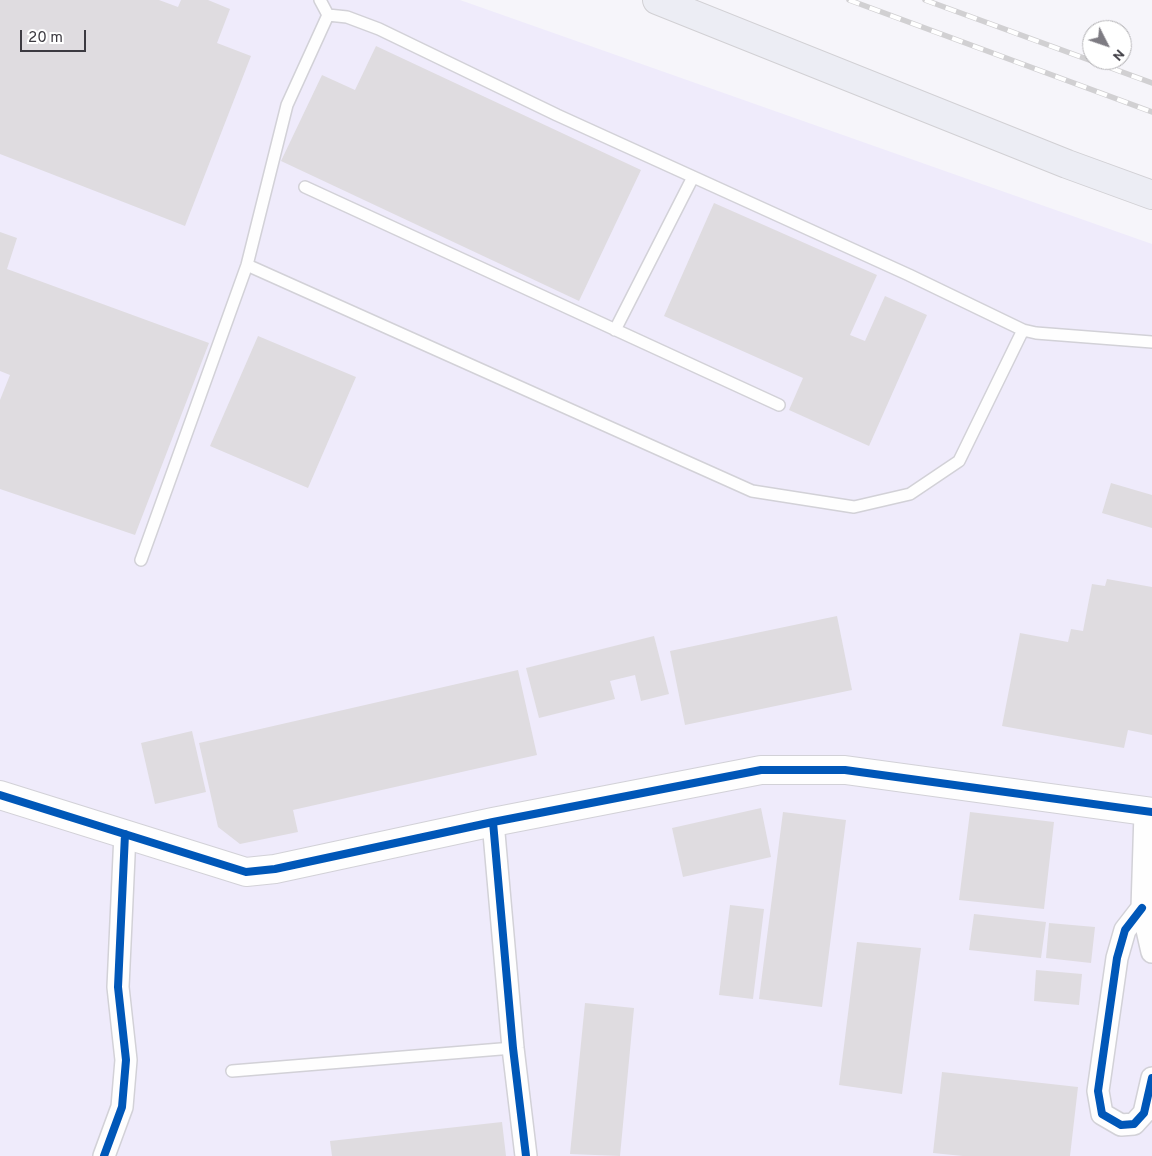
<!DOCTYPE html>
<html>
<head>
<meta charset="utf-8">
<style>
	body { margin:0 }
	#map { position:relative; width:1152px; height:1156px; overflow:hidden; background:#f6f5fa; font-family:Overpass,sans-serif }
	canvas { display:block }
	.north { position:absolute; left:1082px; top:20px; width:50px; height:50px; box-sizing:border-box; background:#fff; border:1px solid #b1b0b3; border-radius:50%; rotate:131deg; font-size:14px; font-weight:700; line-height:20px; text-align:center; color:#3c3a41 }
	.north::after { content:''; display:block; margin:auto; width:18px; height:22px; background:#7d7b82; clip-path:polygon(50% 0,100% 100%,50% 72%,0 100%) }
	.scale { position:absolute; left:20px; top:30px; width:66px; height:22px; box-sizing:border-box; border:2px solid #3c3a41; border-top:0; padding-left:6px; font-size:15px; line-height:18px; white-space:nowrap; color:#3c3a41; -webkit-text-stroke:4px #fff; paint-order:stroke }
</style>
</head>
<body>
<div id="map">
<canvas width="1152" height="1156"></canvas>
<div class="north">N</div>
<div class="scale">20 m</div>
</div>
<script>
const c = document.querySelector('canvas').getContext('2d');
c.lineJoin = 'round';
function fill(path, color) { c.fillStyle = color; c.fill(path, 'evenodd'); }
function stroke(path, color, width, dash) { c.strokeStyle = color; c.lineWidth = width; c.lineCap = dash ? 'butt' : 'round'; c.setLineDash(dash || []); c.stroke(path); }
fill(new Path2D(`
	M0 0H460L1152 244V1156H0Z`), '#efebfb');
fill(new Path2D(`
	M0 0H159L178 7 181 0H208L230 9 217 43 251 56 185 226 0 154Z
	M376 46 641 170 579 301 281 161 322 75 355 90Z
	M714 203 877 275 850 335 865 341 885 296 927 315 869 446 789 410 803 378 664 316Z
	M0 232 17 238 7 269 209 343 135 535 0 489V400L10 375 0 371Z
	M258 336 356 377 308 488 210 446Z
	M1111 483 1152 495V528L1102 513Z
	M1107 579 1152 587V735L1128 730 1124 748 1002 726 1020 633 1068 642 1071 629 1083 631 1092 584 1105 586Z
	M837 616 852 690 685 725 670 651Z
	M654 636 669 694 641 701 635 675 610 681 615 699 539 718 526 668Z
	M518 670 537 755 293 810 298 832 240 844 218 827 199 743Z
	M192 731 206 792 155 804 141 743Z
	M761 808 771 857 683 877 672 828Z
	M783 812 846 820 822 1007 759 999Z
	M970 812 1054 822 1044 909 959 900Z
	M730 905 764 909 753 999 719 995Z
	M974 914 1046 922 1041 958 969 950Z
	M1049 923 1095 927 1091 963 1046 958Z
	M857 942 921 948 902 1094 839 1085Z
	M1036 970 1082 974 1079 1005 1034 1001Z
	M585 1003 634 1008 620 1156 570 1154Z
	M942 1072 1078 1087 1070 1156H963L933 1153Z
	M502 1122 506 1156H332L330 1141Z`), '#dfdce0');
const service = new Path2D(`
	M320 0 328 15 347 17 379 29 557 115 909 275 1023 330 1036 333 1152 342
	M305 187 779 405
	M247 265 752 491 854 507 910 494 959 461 1023 330
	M615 330 693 177
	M141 560 247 265 287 105 328 15
	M232 1071 513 1048`);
const minor = new Path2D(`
	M1145 813 1142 908 1152 952
	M493 822 513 1048 526 1156
	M1142 908 1125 930 1117 958 1098 1091 1102 1114 1121 1125 1134 1124 1144 1113 1152 1078
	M104 1156 122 1107 126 1060 118 987 125 834`);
const tertiary = new Path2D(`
	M0 795 246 872 275 869 493 822 761 770H845L1152 812`);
const primary = new Path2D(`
	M657 0 1067 164 1152 195`);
stroke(service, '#d2d1d7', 14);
stroke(minor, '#d2d1d7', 24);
stroke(tertiary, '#d2d1d7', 30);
stroke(primary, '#d1d0d4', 30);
stroke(service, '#fefefe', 11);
stroke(minor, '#fefefe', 21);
stroke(tertiary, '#fefefe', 28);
stroke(primary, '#ecedf4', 28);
const rail = new Path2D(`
	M849 0 1152 112
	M925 0 1152 83`);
stroke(rail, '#d1d0d2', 5.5);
stroke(rail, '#fff', 4, [11]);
stroke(new Path2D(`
	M0 795 246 872 275 869 493 822 761 770H845L1152 812
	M493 822 513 1048 526 1156
	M1142 908 1125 930 1117 958 1098 1091 1102 1114 1121 1125 1134 1124 1144 1113 1152 1078
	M104 1156 122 1107 126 1060 118 987 125 834`), '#0057b8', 8);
</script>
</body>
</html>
